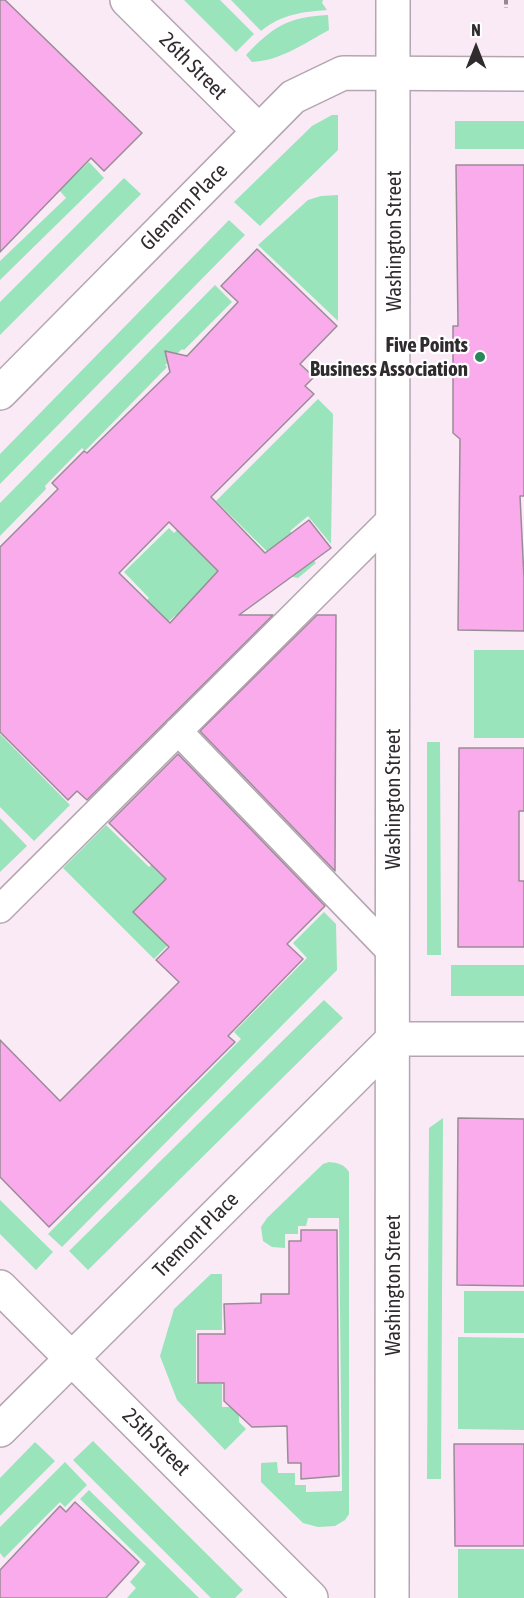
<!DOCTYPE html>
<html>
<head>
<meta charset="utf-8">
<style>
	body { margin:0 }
	#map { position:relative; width:524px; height:1598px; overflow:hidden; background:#f9eaf6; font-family:"Asap Condensed",sans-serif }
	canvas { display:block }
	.north { position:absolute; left:446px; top:18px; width:60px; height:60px; -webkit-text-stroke:4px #fff; paint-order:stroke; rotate:0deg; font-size:16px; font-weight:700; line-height:24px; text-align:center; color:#302b2f }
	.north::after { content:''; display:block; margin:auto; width:21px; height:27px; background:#302b2f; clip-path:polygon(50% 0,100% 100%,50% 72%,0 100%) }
</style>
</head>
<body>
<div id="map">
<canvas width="524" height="1598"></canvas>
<div class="north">N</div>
</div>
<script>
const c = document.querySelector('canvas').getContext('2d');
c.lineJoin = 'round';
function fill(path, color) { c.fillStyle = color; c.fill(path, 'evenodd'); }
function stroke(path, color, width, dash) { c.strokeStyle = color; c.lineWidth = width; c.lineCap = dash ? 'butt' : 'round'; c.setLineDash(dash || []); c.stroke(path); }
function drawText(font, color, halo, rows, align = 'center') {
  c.font = font + ' "Asap Condensed",sans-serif'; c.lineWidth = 4.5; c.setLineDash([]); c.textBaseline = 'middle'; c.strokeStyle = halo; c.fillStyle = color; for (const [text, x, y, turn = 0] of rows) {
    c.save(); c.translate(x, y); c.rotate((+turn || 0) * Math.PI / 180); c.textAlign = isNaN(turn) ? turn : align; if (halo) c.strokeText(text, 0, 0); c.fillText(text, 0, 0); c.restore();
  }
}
fill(new Path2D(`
	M184 0H220L254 34 236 52Z
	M231 0H323L322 3 327 10C302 12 282 14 261 31Z
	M328 15 329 30C305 43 280 61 252 62L246 55C273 27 287 17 328 15Z
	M332 115H338V150L260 226 234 202 312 126Z
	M455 121H524V149H455Z
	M89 162 104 178 0 280V261L66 198 59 190Z
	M124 178 141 194 0 335V302Z
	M338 195V321L258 245 308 200 321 196Z
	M229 220 245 235 0 484V454Z
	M215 285 232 302 184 350 182 349 165 365 167 367 85 451 82 448 45 486 46 489 0 536V503Z
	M318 399 333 414 331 544 308 516 290 531 316 563 298 578 293 577 216 501Z
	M206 502 249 543 192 631 176 615 168 622 146 601 149 598 124 572 169 528 174 533Z
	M474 650H524V738H474Z
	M0 734 70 805 34 841 0 807Z
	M427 742H440L441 955H427Z
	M215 802 194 919 154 959 63 868 106 825 149 867Z
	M0 818 27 846 0 872Z
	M324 912 336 924 337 970 62 1247 48 1234 241 1039 234 1032 307 958 293 943Z
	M451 965H524V996H451Z
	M324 1000 343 1018 88 1270 69 1251Z
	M443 1118 441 1479H427L429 1128Z
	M329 1162C338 1163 344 1164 349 1172V1514L345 1520 335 1526 318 1527 303 1523 261 1482V1463L277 1462 278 1473H295V1485H306V1492L342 1491 339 1218H308L306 1226H298V1234H285V1248L272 1247 263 1241 261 1227 267 1218 323 1164Z
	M0 1200 53 1252 36 1270 0 1234Z
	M211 1274H222V1330H196V1383L222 1384V1407H239V1422L246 1429 225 1450 177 1400 160 1356 174 1309Z
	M464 1291H524V1333H464Z
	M458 1337 524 1338V1430L458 1429Z
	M93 1441 243 1590 235 1598H211L73 1460Z
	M35 1442 55 1461 0 1516V1478Z
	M65 1462 87 1485 65 1507 60 1502 4 1558 0 1553V1527Z
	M89 1490 199 1598H127L136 1588 130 1582 146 1564 80 1499Z
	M458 1549H524V1598H458Z`), '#99e4ba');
const building = new Path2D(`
	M0 0H5L142 133 104 171 91 158 0 252Z
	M456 165H524V496H520L524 578V631L458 630 460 439 453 433V326H458Z
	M257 249 337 326 300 364 314 377 305 386 314 394 211 497 265 553 309 520 331 548 239 615H273L87 800 77 791 68 800 0 732V547L58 489 52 483 84 451 87 453 170 372 165 351 187 356 238 302 221 286ZM169 522 218 571 170 623 119 573Z
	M317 615H336L335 871 200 731Z
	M459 748H524V811H519V881H524V947H458Z
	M178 754 325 906 287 944 303 959 228 1036 235 1042 49 1227 0 1177V1040L60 1101 179 982 156 960 169 947 133 912 166 879 109 823Z
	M458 1118 524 1119V1286L457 1285Z
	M301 1230H337L339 1476 301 1479V1463H288L287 1426 252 1427 224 1401V1383H198V1334H225L224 1304 261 1303V1294H289V1241H301Z
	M454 1444H524V1546H455Z
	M75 1502 139 1562 106 1598H0V1570L60 1506 66 1512Z`);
fill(building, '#f9abeb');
stroke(building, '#9a8c97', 1.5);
const service = new Path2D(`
	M178 731 393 954
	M0 909 393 517`);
const minor = new Path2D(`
	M127 0 259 131
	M0 393 293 97 343 73 524 74
	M0 1287 311 1598
	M0 1430 393 1039H524`);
const tertiary = new Path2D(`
	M392 1598 393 0`);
stroke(service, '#b4a6b1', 30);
stroke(minor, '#b4a6b1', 36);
stroke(tertiary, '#b4a6b1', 36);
stroke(new Path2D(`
	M506 0V8`), '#938991', 4, [4.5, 3]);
stroke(service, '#fff', 27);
stroke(minor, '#fff', 33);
stroke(tertiary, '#fff', 33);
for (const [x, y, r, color] of [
	[480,357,6,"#2b865c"]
]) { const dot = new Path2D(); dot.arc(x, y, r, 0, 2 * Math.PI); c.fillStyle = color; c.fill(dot); stroke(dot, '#fff', 2); }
drawText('21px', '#302b2f', '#fff', [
	["26th Street",193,66,45],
	["Glenarm Place",184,207,-45],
	["Washington Street",394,241,-90],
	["Washington Street",393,799,-90],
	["Tremont Place",196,1235,-45],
	["Washington Street",393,1285,-90],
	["25th Street",156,1442,45]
]);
drawText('bold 21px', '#302b2f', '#fff', [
	["Five Points",468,345],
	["Business Association",468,369]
], 'right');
</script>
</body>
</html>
